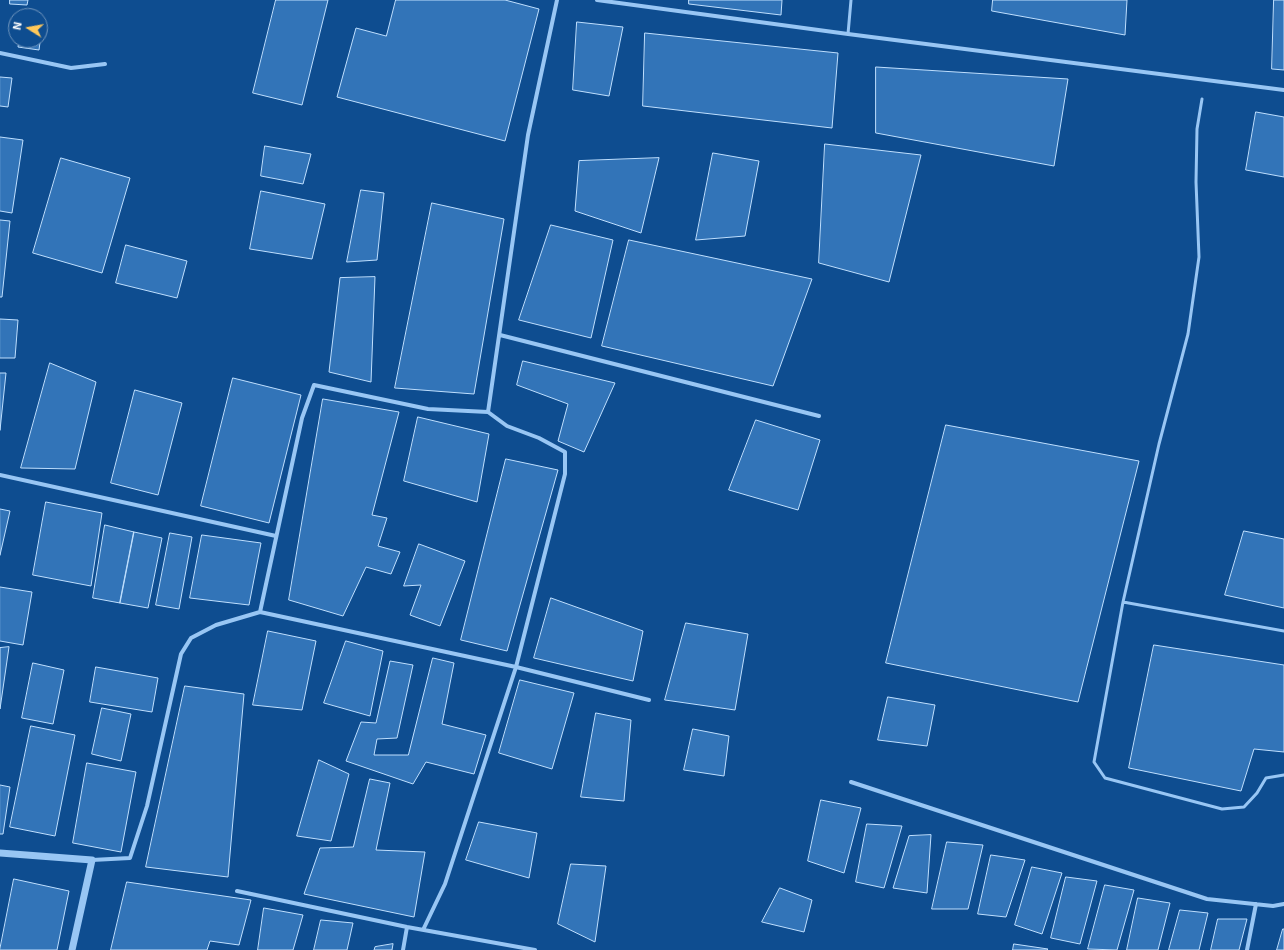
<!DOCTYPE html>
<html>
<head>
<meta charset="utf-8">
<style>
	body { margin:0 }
	#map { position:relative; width:1284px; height:950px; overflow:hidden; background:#0e4d90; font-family:"Exo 2",sans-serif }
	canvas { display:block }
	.north { position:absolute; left:8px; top:8px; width:40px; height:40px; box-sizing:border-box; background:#0e4d90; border:1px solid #6e94bc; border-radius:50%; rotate:281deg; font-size:11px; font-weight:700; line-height:16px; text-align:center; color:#fff }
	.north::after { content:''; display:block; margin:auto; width:14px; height:18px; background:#ffc85a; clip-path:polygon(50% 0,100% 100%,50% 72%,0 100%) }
</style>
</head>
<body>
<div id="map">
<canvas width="1284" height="950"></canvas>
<div class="north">N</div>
</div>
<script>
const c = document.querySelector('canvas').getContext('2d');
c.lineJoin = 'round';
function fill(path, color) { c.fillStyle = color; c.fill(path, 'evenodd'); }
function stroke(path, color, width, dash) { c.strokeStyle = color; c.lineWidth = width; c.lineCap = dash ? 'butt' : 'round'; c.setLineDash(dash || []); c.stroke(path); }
const building = new Path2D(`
	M10 0H28L27 5 10 4Z
	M276 0H328L302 105 253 93Z
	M396 0H505L539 9 505 141 337 97 356 28 386 36Z
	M689 0H782L781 15 689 4Z
	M993 0H1127L1125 35 992 11Z
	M1274 0H1284V70L1272 69Z
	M577 22 623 27 609 96 573 90Z
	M40 26 42 27 39 50 18 47 19 40H40Z
	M645 33 838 53 832 128 643 106Z
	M876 67 1068 79 1054 166 876 133Z
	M0 77 12 78 8 107 0 106Z
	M1256 112 1284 117V177L1246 170Z
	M0 137 23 140 12 213 0 211Z
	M825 144 921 155 889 282 819 263Z
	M265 146 311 154 303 184 261 176Z
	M713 153 759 161 745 236 696 240Z
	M61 158 130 178 102 273 33 253Z
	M659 158 641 233 575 211 579 161Z
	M361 190 384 193 377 260 347 262Z
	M261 191 325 204 312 259 250 249Z
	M432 203 504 219 474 394 395 388Z
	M0 220 10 221 2 297H0Z
	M551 225 613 240 591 338 519 320Z
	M629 240 812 279 773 386 602 346Z
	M126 245 187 261 177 298 116 283Z
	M375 277 371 382 329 372 340 278Z
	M0 319 18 320 15 358H0Z
	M523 361 615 383 584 452 558 441 568 404 517 385Z
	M50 363 96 382 75 469 21 468Z
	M0 373H6L0 430Z
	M233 378 301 395 269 523 201 506Z
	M135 390 182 403 158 495 111 483Z
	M323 399 399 412 372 515 387 518 378 546 400 552 391 574 366 567 343 616 289 600Z
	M418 417 489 434 477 502 404 481Z
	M756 420 820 440 798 510 729 490Z
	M946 425 1139 461 1078 702 886 663Z
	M506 459 558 470 507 651 461 640Z
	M46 502 102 513 91 586 33 575Z
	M0 509 10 511 0 555Z
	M105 525 134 532 120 603 93 598Z
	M1244 531 1284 539V608L1225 595Z
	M134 532 162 538 148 608 120 603Z
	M170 533 192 537 179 609 156 605Z
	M202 535 261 543 249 605 190 598Z
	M419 544 465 561 440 626 410 615 421 585 404 586Z
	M0 587 32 592 23 645 0 641Z
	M551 598 643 631 633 681 534 658Z
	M686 623 748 634 735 710 665 700Z
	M268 631 316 641 302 710 253 705Z
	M346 641 383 651 370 716 324 703Z
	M1154 645 1284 665V752L1254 749 1241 791 1129 768Z
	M9 647 0 709V648Z
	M433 658 454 663 442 724 486 735 474 774 426 762 413 784 346 761 361 722 376 723 390 661 413 665 397 738 377 739 374 755H408Z
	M33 663 64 670 53 724 22 718Z
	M96 667 158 678 152 712 90 702Z
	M520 680 574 693 552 769 499 753Z
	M185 686 244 694 228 877 146 867Z
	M888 697 935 705 927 746 878 740Z
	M102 708 131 714 121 761 92 754Z
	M596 713 631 720 624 801 581 797Z
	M31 726 75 735 55 836 10 827Z
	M693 729 729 736 724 776 684 770Z
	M319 760 349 774 331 841 297 836Z
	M87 763 136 772 121 852 73 843Z
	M370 779 390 783 376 850 425 852 414 917 304 894 320 848 353 847Z
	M0 785 10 787 3 834H0Z
	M821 800 861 808 844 873 808 861Z
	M479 822 537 833 529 878 466 860Z
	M867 824 902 826 884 888 856 882Z
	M931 835 927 893 893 888 909 836Z
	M947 842 983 845 968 909H932Z
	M991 855 1025 860 1006 917 978 914Z
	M571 864 606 866 595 942 558 924Z
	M1032 867 1062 873 1042 934 1015 925Z
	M1066 877 1097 881 1080 944 1051 938Z
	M14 879 69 891 57 950H0Z
	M127 882 251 900 239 945 210 941 207 950H111Z
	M1105 885 1134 890 1117 950 1088 949Z
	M780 888 812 900 804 932 762 922Z
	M1138 898 1170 903 1158 950H1127Z
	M264 908 303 915 293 950H258Z
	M1180 910 1208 913 1199 950H1169Z
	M1218 919H1247L1239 950H1211Z
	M321 920 353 923 347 950H314Z
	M1283 929H1284V950H1277Z
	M393 944 392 950H374L375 947Z
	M1014 944 1048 949 1047 950H1013Z`);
fill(building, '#3274b8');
stroke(building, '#bfdffe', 1);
stroke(new Path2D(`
	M848 34 851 0
	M1202 99 1197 129 1196 182 1199 257 1188 334 1159 444 1123 602 1094 762 1105 778 1222 809 1244 807 1257 793 1266 778 1284 775
	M1123 602 1284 631`), '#98c6f4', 3);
stroke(new Path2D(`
	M597 0 848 34 1284 90
	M0 53 71 68 105 64
	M500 335 819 416
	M0 475 276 536
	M260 612 516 667 649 700
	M851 782 1207 899 1273 906 1284 904
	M92 860 130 858 147 806 181 654 191 638 216 625 260 612 302 418 314 385 428 409 488 412 528 135 557 0
	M237 891 407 927 535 950
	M423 930 445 884 516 667 565 474V452L539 438 507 426 488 412
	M403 950 407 927
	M1247 950 1256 904`), '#98c6f4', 4);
stroke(new Path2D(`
	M0 853 92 860 72 950`), '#98c6f4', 7);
</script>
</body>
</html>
